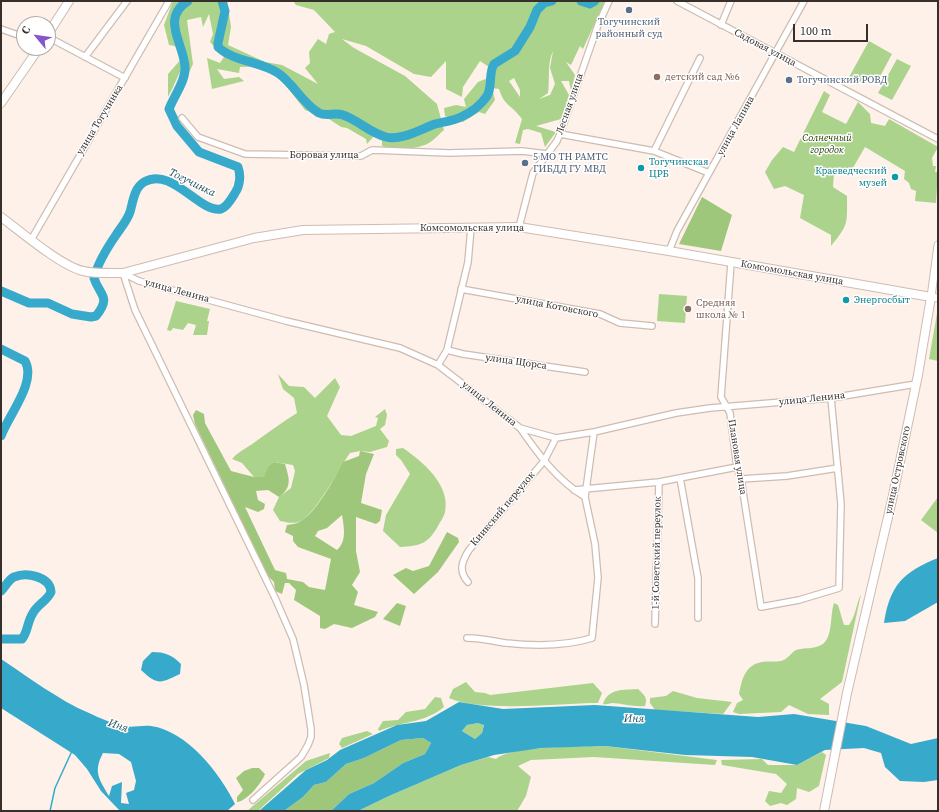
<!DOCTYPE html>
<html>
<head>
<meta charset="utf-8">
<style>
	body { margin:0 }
	#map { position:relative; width:939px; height:812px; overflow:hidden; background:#fdf1ea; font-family:"Source Serif 4",serif }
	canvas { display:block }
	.frame { position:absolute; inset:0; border:2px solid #372f2b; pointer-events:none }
	.north { position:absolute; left:16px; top:16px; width:40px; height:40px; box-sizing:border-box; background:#fff; border:1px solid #afacaa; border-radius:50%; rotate:299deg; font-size:11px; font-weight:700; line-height:16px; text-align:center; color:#372f2b }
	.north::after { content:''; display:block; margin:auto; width:14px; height:18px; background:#8555ce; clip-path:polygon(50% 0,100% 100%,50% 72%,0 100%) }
	.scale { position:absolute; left:793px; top:24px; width:75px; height:18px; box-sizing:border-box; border:2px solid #372f2b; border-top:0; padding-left:5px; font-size:12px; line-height:14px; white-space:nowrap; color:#372f2b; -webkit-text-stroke:3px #fff; paint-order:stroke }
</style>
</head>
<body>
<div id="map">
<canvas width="939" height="812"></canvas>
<div class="frame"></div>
<div class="north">С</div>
<div class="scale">100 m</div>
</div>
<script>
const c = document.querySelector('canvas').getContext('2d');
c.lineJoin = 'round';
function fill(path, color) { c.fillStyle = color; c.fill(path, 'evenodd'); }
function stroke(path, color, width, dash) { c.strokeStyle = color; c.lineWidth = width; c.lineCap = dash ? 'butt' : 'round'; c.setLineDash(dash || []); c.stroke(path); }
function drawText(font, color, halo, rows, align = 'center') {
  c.font = font + ' "Source Serif 4",serif'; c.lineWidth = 3; c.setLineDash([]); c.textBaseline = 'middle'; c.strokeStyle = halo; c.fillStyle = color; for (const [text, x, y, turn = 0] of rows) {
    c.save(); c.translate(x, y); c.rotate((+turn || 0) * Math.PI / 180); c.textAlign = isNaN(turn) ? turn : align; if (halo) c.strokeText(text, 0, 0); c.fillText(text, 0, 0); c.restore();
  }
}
fill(new Path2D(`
	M173 1H227L231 27 228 45 265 62 282 65 318 84 305 68 310 63 309 52 318 39 326 44 329 34 335 32 314 10 296 5 293 1H605L583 49 580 46 571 65 566 62 575 75 571 91 569 81H561L569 95 561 119 536 126 556 132 545 147 541 133 528 129 523 130 520 144 515 143 522 119C512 105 504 106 499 89L492 88 495 100 485 114 479 112 463 122 445 116 444 108 456 105 466 107 464 99 478 82 488 78 489 67 480 61 463 87 462 97 446 89V61L431 77 414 74 366 46 342 39 354 48 405 76 437 104 444 130C439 134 434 140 429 143 416 150 396 150 382 146V138L374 136 367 144 366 139 347 128 341 127 329 119 305 110 287 87 293 80 272 66 240 67 239 73 217 69 224 79 239 77 244 81 212 89 207 58 220 63 224 57 210 42 213 34 209 14 203 27 201 17 187 20 193 64 187 77V62C180 68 174 87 168 97V74L183 57 175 46 169 45 164 25ZM553 51 550 68 555 84 550 95 539 99 548 93C550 79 547 63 553 51ZM514 78 520 90V97L509 81Z
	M869 41 892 54 877 82 864 75 859 85 848 79Z
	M897 59 911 66 892 100 878 93Z
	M824 91 830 95 822 112 846 124 858 102 870 114 871 123 885 126 889 119 938 147 932 158 933 166H936L935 172H938L936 203 915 201 916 191 911 189 909 183 904 179 905 171 865 147 850 173 834 172 833 187 847 196C847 224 849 224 831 246V235L800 218 804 195 785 186 774 189 765 172 772 160 783 147 794 152Z
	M659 294 687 296 685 323 657 321Z
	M176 301 210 309 207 321H209L207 335H193L196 325 188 323 183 330 173 328 171 331 167 330Z
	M938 308V361L929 359Z
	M278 374 289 386 304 387 315 398 335 378 340 387 327 416 341 435 351 436 376 426 378 418 375 417 385 409 387 415 385 425 380 429 389 441 387 447 370 452 360 451 350 453C340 467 314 518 298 522 292 524 286 522 280 521L273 510 279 497 291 488 295 471 293 465 274 462 268 466 265 477H254L242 463 232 459C239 451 247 448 255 442 269 432 282 422 297 413L294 398 283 389Z
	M403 448C422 461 451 485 445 512 444 517 440 522 438 526 428 544 420 546 400 547L383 531 386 515 410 474 401 460 396 455V449Z
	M938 497V533L921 520Z
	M861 594 842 682 820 699 829 704V715L808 714 789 705 781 712 739 714 733 712 737 703 743 700 739 694C742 679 745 665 762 662 768 661 775 662 781 661 787 660 791 653 796 650 804 647 814 650 823 644 833 636 830 614 834 603L838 605 844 625H849C856 615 856 605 861 594Z
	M466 682 475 692 485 693 490 695 593 683 602 693 598 703H592C556 704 480 712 449 698L453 689Z
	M638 689C644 695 648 697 645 706 634 707 624 704 613 703 609 703 607 705 603 704 608 688 624 690 638 689Z
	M673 691 697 698 732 702 723 714 655 710 650 703V698L666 696Z
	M435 697 441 698 444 707C425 723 403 721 379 731L378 729 383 721 398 720 406 712 425 709Z
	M478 723 484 724 482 733 475 739 462 731 467 725Z
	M367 731 373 734 342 748 339 744 342 738Z
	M605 746 717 760 715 765 594 757 531 760 518 766 531 777 526 796 517 811H358L389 796 461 765 488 757 496 759C512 745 581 747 605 746Z
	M822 752 826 755 819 786 809 792 797 788 796 799 787 805 781 803 770 806 765 801 769 791 781 793 787 784 776 774 722 765 721 760 762 759 768 765H797Z
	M330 753 329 758 298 774 258 811H247L306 761Z`), '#acd38b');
fill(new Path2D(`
	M702 197 732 215 721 251 679 244Z
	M196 410 204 414 205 423 231 471 254 477H264L268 466 274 462 285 464C289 478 293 487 279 497L268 490 256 491 258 500 265 504 264 509 258 512 245 507 275 570 286 573 287 579 303 582 309 587 325 590 331 559 298 547 293 541V536L285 532 287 525C291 524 296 524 299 522 315 515 335 478 343 462L359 456 360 451 374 454 366 474 361 503 382 510 380 521 376 524 356 517V551L360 572 352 585 358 592 354 605 378 612 375 617 352 628 334 624 325 629 320 628V616L294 600 296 590 289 583H285L282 594 275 591 274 582 268 576 195 424 193 415ZM342 515C344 528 347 541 337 550L315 536 318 531 327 528Z
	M447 532 458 538 459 542 438 572 414 594 393 575 406 568 413 571 429 566Z
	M397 603 406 606 400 626 383 619Z
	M423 738 431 743 425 754 403 763 374 783 349 794 331 811H284L303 797 314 785 326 782 346 764 364 758 401 740Z
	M252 768H259L265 774C261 784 247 801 237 802V797L243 790 236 778 244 771Z`), '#9fc77c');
fill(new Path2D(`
	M938 558V602L905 621 884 623C890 585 903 572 938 558Z
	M152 652C165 652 172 655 181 664L180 674C161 683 158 686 141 670L143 661Z
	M1 659C27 676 60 701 89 713 99 718 112 723 123 726 132 728 142 725 151 726 187 731 220 773 235 804L227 811H120L101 791 87 769 75 755 1 708ZM103 753 119 754 131 762 136 781 134 790 126 793 129 804 121 803 122 782 112 786 109 796C99 779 93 772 103 753Z
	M459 702 503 709 595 705 758 717 794 714 866 726 911 744 938 738V780L924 782 900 781 885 767 881 753 864 748 825 750 797 765 752 757 685 755 605 746 541 748 494 755 461 765 389 796 358 811H331L349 794 374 783 403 763 425 754 431 743 423 738 401 740 364 758 346 764 326 782 314 785 303 797 284 811H259L306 770 327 760 340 750 397 725 426 721ZM478 723 484 725 482 733 475 739 462 731 467 725Z`), '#37aacb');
stroke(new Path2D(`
	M50 811 55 788 72 751`), '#37aacb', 1.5);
stroke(new Path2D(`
	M222 1 225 11 218 43V47C234 62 260 61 278 73 294 84 302 103 319 113 327 117 334 112 343 115 358 120 370 133 386 137 401 141 421 129 435 124 443 122 453 121 461 117 470 113 481 105 487 96 493 86 488 74 494 64L515 51 530 27 537 10 544 3 552 1
	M581 1 590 4 595 1
	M1 291 29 303H48L72 314 91 317 96 316C112 296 99 295 94 278 98 262 107 248 116 235 121 227 127 221 130 212 133 202 134 188 144 182 172 166 199 213 221 209 227 207 232 198 235 193 240 186 241 175 238 167L199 152 177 126 169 109C174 96 185 82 185 69 186 47 159 18 188 1
	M1 349 25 361C37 382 8 416 1 436
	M1 591C5 587 9 579 14 577 26 572 50 576 51 592 48 600 37 605 33 613 27 622 28 632 22 639H1`), '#37aacb', 9);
const minor = new Path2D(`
	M677 1 938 139
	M721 25 731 1
	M1 29 24 37
	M48 37 125 78
	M85 57 127 1
	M182 118 198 137 245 154 361 156 372 150 449 153 522 151 547 154
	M560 134 654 151 709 173
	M654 151 700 58
	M519 227 533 173 557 141 560 134 598 25 609 1
	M31 240 169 1
	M669 251 677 231 804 1
	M731 263 721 397 730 413 737 467 741 479 761 607 799 600 839 588 841 504 831 398
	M123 273 139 281 286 321 400 348 438 365 520 428 556 438 594 432 676 413 710 408 831 398 916 384
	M123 273 135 310 276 600 293 639 304 685 311 729V737L308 745 301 757 253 800
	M461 289 600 314 620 323 652 326
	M447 350 463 354 585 372
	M438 365 447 350 468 262 471 228
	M520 428C538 454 557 480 585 497
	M680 478 698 578V618
	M741 479 787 476 838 468
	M574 490 659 482 737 467
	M468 582C458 571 462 561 469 550L544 461 556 438
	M655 624 659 482
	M467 638C482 638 492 641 506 643 534 646 566 646 592 638L598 578 595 544 585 497 594 432`);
const tertiary = new Path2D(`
	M938 245 931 297 938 298`);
const secondary = new Path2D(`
	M48 34 69 1
	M1 103 39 48
	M1 217C20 231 61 266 83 271 96 274 110 273 123 273L254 238 303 230 519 227 669 251 931 297 918 375 892 500 847 693 824 811`);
stroke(minor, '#cfbcb0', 8);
stroke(tertiary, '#cfbcb0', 9);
stroke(secondary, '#cfbcb0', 10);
stroke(minor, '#fff', 5.5);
stroke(tertiary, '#fff', 7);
stroke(secondary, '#fff', 8);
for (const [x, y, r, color] of [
	[629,10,4,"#5c6f8a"],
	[657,77,4,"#8d6e63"],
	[789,80,4,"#5c6f8a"],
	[525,163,4,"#5c6f8a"],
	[641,168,4,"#0f9aa8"],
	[895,177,4,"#0f9aa8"],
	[846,300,4,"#0f9aa8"],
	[688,309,4,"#8d6e63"]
]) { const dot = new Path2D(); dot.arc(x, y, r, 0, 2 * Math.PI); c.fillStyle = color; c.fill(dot); stroke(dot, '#fff', 1.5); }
drawText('10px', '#4e5e75', '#fff', [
	["Тогучинский",629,22,"center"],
	["районный суд",629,34,"center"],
	["Тогучинский РОВД",797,80],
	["5 МО ТН РАМТС",533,157],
	["ГИБДД ГУ МВД",533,169]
], 'left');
drawText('10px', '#372f2b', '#fff', [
	["Садовая улица",765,48,28],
	["Лесная улица",570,104,-71],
	["улица Тогучинка",100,120,-59],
	["улица Лапина",736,126,-61],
	["Боровая улица",324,155],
	["Комсомольская улица",472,228],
	["Комсомольская улица",792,273,10],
	["улица Ленина",177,291,15],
	["улица Котовского",557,307,11],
	["улица Щорса",516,362,8],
	["улица Ленина",812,399,-6],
	["улица Ленина",489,404,38],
	["Плановая улица",737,457,81],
	["улица Островского",898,470,-78],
	["Киикский переулок",503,509,-50],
	["1-й Советский переулок",657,553,-89]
]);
drawText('10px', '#785e54', '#fff', [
	["детский сад №6",665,77],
	["Средняя",696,303],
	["школа № 1",696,315]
], 'left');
drawText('italic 10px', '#203901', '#fff', [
	["Солнечный",827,138],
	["городок",827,150]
]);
drawText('10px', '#0d838f', '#fff', [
	["Тогучинская",649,162],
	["ЦРБ",649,174],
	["Краеведческий",887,171,"right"],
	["музей",887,183,"right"],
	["Энергосбыт",854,300]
], 'left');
drawText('italic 11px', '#1b4b59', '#fff', [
	["Тогучинка",192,183,26],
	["Иня",634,719,1],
	["Иня",118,726,19]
]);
</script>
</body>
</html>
